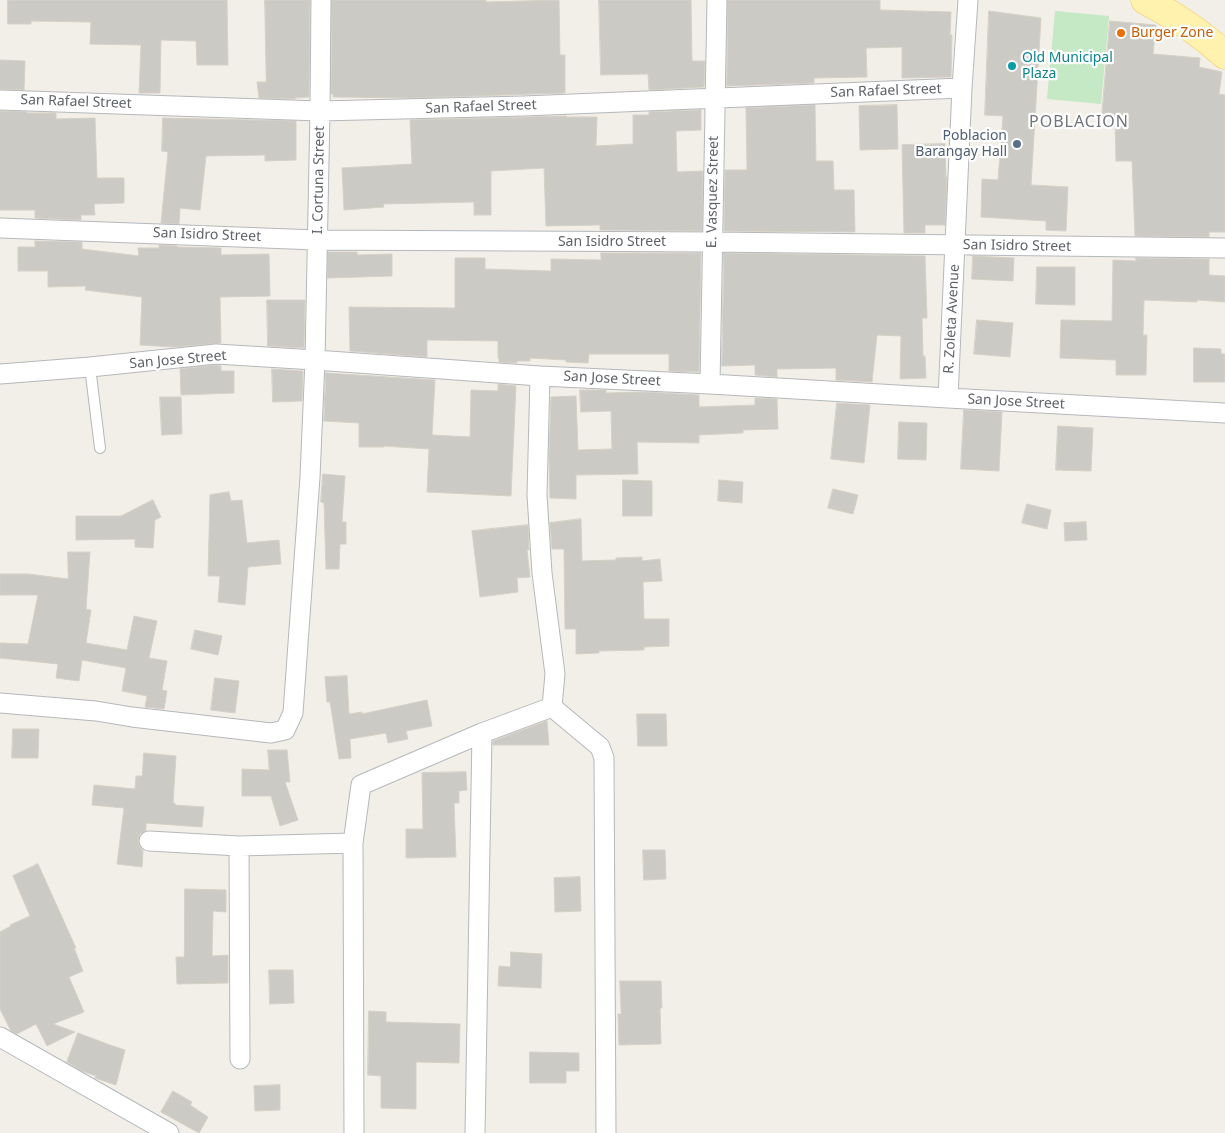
<!DOCTYPE html>
<html>
<head>
<meta charset="utf-8">
<style>
	body { margin:0 }
	canvas { display:block; background:#f1efe8 }
</style>
</head>
<body>
<canvas width="1225" height="1133"></canvas>
<script>
const c = document.querySelector('canvas').getContext('2d');
c.lineJoin = 'round';
function fill(path, color) { c.fillStyle = color; c.fill(path, 'evenodd'); }
function stroke(path, color, width, dash) { c.strokeStyle = color; c.lineWidth = width; c.lineCap = dash ? 'butt' : 'round'; c.setLineDash(dash || []); c.stroke(path); }
function drawText(font, color, halo, rows, align = 'center') {
  c.font = font + ' "Noto Sans",sans-serif'; c.lineWidth = 4.5; c.setLineDash([]); c.textBaseline = 'middle'; c.strokeStyle = halo; c.fillStyle = color; for (const [text, x, y, turn = 0] of rows) {
    c.save(); c.translate(x, y); c.rotate((+turn || 0) * Math.PI / 180); c.textAlign = isNaN(turn) ? turn : align; if (halo) c.strokeText(text, 0, 0); c.fillText(text, 0, 0); c.restore();
  }
}
fill(new Path2D(`
	M1055 11 1109 16 1101 104 1047 99Z`), '#c5e8c5');
const building = new Path2D(`
	M8 0H227L228 65H197L196 41 161 40 160 93H139L141 45 90 44 91 22 31 21V24H8Z
	M265 0H310L309 97 295 98V99L259 98 257 82H266Z
	M332 0H486V2L559 0 560 55H565V93L410 98 333 97V94H331Z
	M599 0H691L692 61H705L704 87 649 90 648 74 601 75Z
	M728 0H880V10L951 12 950 35H952L951 77 902 78V47L866 48 867 77 814 78V83L727 86Z
	M989 11 1041 18 1031 185 1068 187 1066 231 1046 230V221L981 217 982 179 998 180 1003 116 985 115Z
	M1110 21 1156 25 1153 54 1200 58 1199 67 1222 72 1219 94 1225 95V232H1209V237L1135 236 1132 161H1116L1115 117 1102 116Z
	M0 60 25 61 24 90 0 89Z
	M815 105 816 161H833L834 190H854L855 232 724 231 725 170H747L746 108Z
	M897 105 898 149 860 150 859 106Z
	M701 110V130L676 131 677 172 703 171 702 231 600 230V225L546 226 544 168 491 171V215H474V202L383 204 384 207 344 210 342 168 412 164 410 120 566 116V117H597L596 146 633 144V115H649V112Z
	M0 111 27 112V113H56V119L95 118 97 178H124V203L94 204 95 215H81V220L35 218V210H0Z
	M163 118 296 121V160L265 161V155L206 156 200 210 180 208 179 224 161 223 168 152 162 151Z
	M945 144 946 177H947L945 225H925V233H904L902 145Z
	M35 241 82 242V249L139 256 138 248H159V245L177 246V247L221 248V255L269 254 270 296 220 297 221 343 174 347 140 345 142 297 85 290 86 286 48 287V271H18V247H35Z
	M328 252H357V255L392 254V276L328 278Z
	M601 253H701L699 372 669 371V354H589L588 363 566 362V360L530 358V361H517V363L499 362V358H498V341L427 340V357L350 351 349 307 455 308V258H485V269L551 271V259L601 260Z
	M724 253 925 256 927 318H922L923 356H925L926 378 900 379 901 336 877 335 872 382 836 380V368L777 369V377L755 375V365L722 366Z
	M973 256 1014 258 1013 281 972 279Z
	M1136 258 1209 259V275L1225 276V302L1197 300V302L1144 300 1143 335H1147L1146 375H1116V360L1060 358 1061 320 1112 321 1113 260 1136 261Z
	M1037 267H1075V305L1036 304Z
	M267 300H305L304 348 268 346Z
	M977 320 1013 323 1010 357 974 354Z
	M1194 348 1221 349V354H1225V382H1194Z
	M216 365 221 366V371H234V393L181 395 180 369Z
	M272 369 303 371 302 401 273 402Z
	M326 373 435 380 432 435 470 437 471 390 498 391V384L516 386 511 496 427 492 429 449 384 446V447H359V423L324 421Z
	M580 390H606V393L643 392 699 395V407L755 405V398L777 399 778 429 743 430V433L699 435V443L637 442 638 474 576 475V499L550 498 549 458 551 397 576 396 578 450 612 449 611 411 581 412Z
	M160 397H181L182 434 162 435Z
	M837 403 870 405 864 463 831 459Z
	M964 410 1002 412 999 471 961 469Z
	M899 422 927 423 926 460 898 459Z
	M1058 426 1093 428 1091 471 1056 470Z
	M323 474 345 476 342 522H346V544H340L339 569H326L324 503 321 502Z
	M623 480 652 481V516H623Z
	M719 480 743 482 742 503 718 501Z
	M833 489 858 495 853 514 828 508Z
	M229 492 231 501 242 500 247 543 279 540 281 564 248 567 245 605 218 602 220 576H208L210 495Z
	M153 500 161 517 155 520 153 548 135 547V539L76 540V516H121Z
	M1027 504 1051 510 1047 529 1022 523Z
	M581 519 582 561 616 560V558L642 557V561L660 559 662 581 643 582 644 619H669V646L644 647V650L599 651V653L576 654V629H565L564 549H552L550 523Z
	M1086 522 1087 540 1065 541 1064 523Z
	M528 525 529 550H527L530 577 517 578 518 592 480 597 472 531Z
	M68 552H90L86 609 91 610 86 643 127 650 134 616 157 621 149 658 167 661 162 690 167 691 164 709 145 707 147 696 122 691 126 668 82 660 79 681 56 678 58 664 0 658V643L28 644 38 595H0V574H28L68 579Z
	M195 630 222 636 218 655 191 649Z
	M347 676 349 714 362 712V714L427 700 432 726 406 731 408 739 388 743 386 733 350 739 351 758 339 759 330 702H327L325 677Z
	M215 678 239 681 235 713 211 710Z
	M637 714H666L667 746H638Z
	M547 721 549 745H493V741Z
	M13 729H39L38 758H12Z
	M268 750H287L290 782H285L298 820 280 826 271 796H242V769L269 770Z
	M144 753 176 756 173 803H175V805L204 807 202 827 146 823V831L140 834 138 840 139 846 143 851 142 867 117 864 124 808 92 805 94 785 135 789 136 776H142Z
	M466 772 467 790 459 791V803H454L456 857 406 858V829H423L422 773Z
	M643 850H665L666 879 644 880Z
	M38 864 71 937 76 948H74L83 971 69 977 84 1012 53 1024 75 1032 47 1046 36 1024 17 1034 11 1031 0 1009V932L11 926 10 925 30 916 13 876Z
	M580 877 581 911 555 912 554 878Z
	M185 889 226 890V912L213 911 212 956 228 955V983L177 984 176 957H184Z
	M511 952 542 954 541 988 498 986 499 966 510 967Z
	M269 970H293L294 1003 270 1004Z
	M620 981H661L662 1008H660L661 1044 619 1045 618 1014H621Z
	M369 1011 386 1012V1022L460 1024 459 1063 416 1062V1109L381 1108V1076L368 1075Z
	M78 1033 110 1045 125 1050 116 1085 95 1078 96 1076 82 1071 67 1062Z
	M530 1052 579 1053V1071H566V1083H530Z
	M280 1085V1110L255 1111 254 1086Z
	M173 1091 192 1102 190 1105 208 1117 199 1133 161 1112Z`);
fill(building, '#cccac5');
stroke(building, '#d6d1c6', 1);
const service = new Path2D(`
	M90 367 100 448`);
const minor = new Path2D(`
	M0 100 320 111 524 106 962 88
	M0 228 317 240 712 242 1225 248
	M0 374 90 367 216 354 315 360 540 376 710 384 948 398 1225 413
	M540 376 537 495 542 573 555 674 552 707
	M710 384 717 0
	M948 398 962 88 968 0
	M0 703 96 711 132 717 271 733 285 730 293 713 310 477 315 360 320 111 321 0
	M552 707 600 747 604 758 606 1133
	M149 841 239 846 353 843
	M239 846 240 1059
	M0 1037 169 1133
	M354 1133 353 843 361 785 482 733 552 707
	M475 1133 482 733`);
const primary = new Path2D(`
	M1145 0C1174 15 1201 33 1225 55`);
stroke(service, '#b5b8bc', 12);
stroke(minor, '#b5b8bc', 21);
stroke(primary, '#f2c960', 29);
stroke(service, '#fff', 10);
stroke(minor, '#fff', 19);
stroke(primary, '#fff2af', 28);
for (const [x, y, r, color] of [
	[1121,33,5,"#e8710a"],
	[1012,66,5,"#0f9aa8"],
	[1017,144,5,"#5c6f8a"]
]) { const dot = new Path2D(); dot.arc(x, y, r, 0, 2 * Math.PI); c.fillStyle = color; c.fill(dot); stroke(dot, '#fff', 2); }
drawText('14px', '#c56008', '#fff', [
	["Burger Zone",1131,33]
], 'left');
drawText('14px', '#0d838f', '#fff', [
	["Old Municipal",1022,58],
	["Plaza",1022,74]
], 'left');
drawText('14px', '#5f6368', '#fff', [
	["San Rafael Street",886,91,-2],
	["San Rafael Street",76,102,2],
	["San Rafael Street",481,107,-2],
	["I. Cortuna Street",319,180,-89],
	["E. Vasquez Street",713,192,-89],
	["San Isidro Street",207,235,2],
	["San Isidro Street",612,242],
	["San Isidro Street",1017,246,1],
	["R. Zoleta Avenue",952,319,-87],
	["San Jose Street",178,360,-5],
	["San Jose Street",612,379,3],
	["San Jose Street",1016,402,3]
]);
drawText('14px', '#4e5e75', '#fff', [
	["Poblacion",1007,136],
	["Barangay Hall",1007,152]
], 'right');
c.letterSpacing = '1px';
drawText('16px', '#70757a', '#fff', [
	["POBLACION",1079,122]
]);
c.letterSpacing = '0px';
</script>
</body>
</html>
